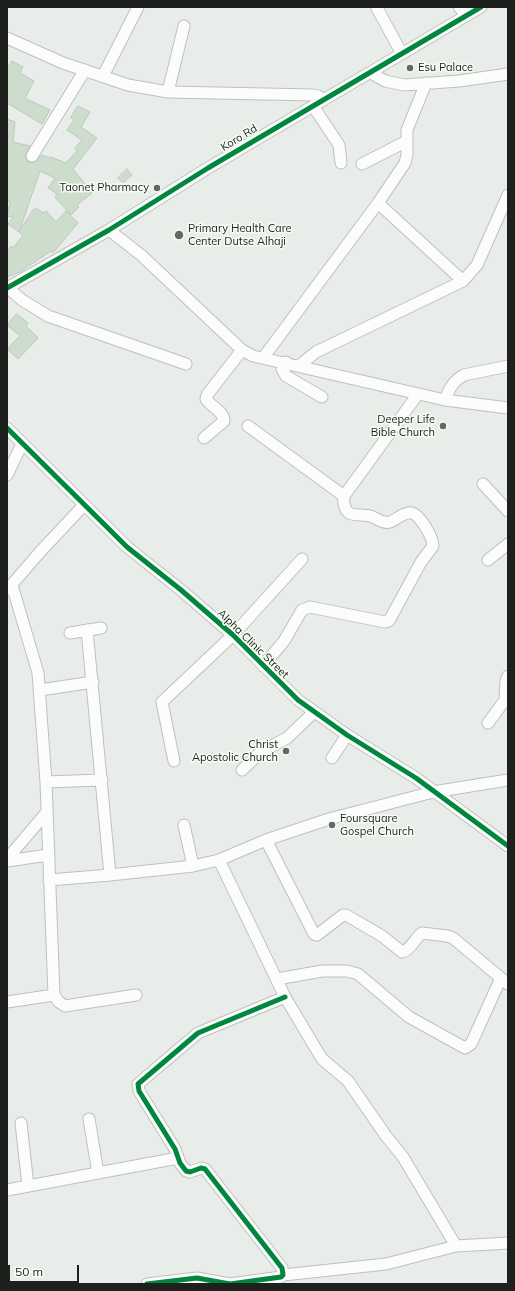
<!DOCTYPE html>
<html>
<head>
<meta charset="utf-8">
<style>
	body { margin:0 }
	#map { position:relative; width:515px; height:1291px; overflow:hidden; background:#e9ede9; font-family:Mulish,sans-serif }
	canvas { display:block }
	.frame { position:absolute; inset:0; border:8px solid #1d201d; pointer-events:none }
	.scale { position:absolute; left:8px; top:1265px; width:71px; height:18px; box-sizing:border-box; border:2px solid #1d201d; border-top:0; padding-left:5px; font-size:12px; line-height:14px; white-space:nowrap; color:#1d201d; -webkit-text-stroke:3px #f5fdf4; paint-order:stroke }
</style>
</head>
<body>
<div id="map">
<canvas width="515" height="1291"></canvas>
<div class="frame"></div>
<div class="scale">50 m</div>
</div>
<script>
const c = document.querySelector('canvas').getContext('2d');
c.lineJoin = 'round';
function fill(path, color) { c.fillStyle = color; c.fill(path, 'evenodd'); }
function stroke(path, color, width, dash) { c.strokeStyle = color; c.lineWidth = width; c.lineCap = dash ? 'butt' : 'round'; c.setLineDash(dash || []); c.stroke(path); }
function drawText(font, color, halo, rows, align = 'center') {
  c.font = font + ' Mulish,sans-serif'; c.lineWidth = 3; c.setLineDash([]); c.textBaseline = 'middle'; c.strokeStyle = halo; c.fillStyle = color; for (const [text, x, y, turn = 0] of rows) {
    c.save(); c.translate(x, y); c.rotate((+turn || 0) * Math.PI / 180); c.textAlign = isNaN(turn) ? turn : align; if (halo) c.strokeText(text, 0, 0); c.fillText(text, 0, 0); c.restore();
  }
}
const building = new Path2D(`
	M12 61 23 67 20 73 34 81 25 98 50 110 42 124 7 103V70Z
	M78 106 90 112 81 127 97 138 73 169 92 193 77 205 79 207 71 215 55 197 57 194 48 188 55 178 40 171 19 232 8 224 13 217 7 216 10 201H7V119L15 122 13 142 30 146 25 155 28 162H36L41 155 51 158V157L66 163 77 151 75 148 82 140 67 130 74 120 71 118Z
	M127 169 132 175 123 183 118 178Z
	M35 208 44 213 46 211 56 222 66 211 78 223 53 253 51 251 20 272 7 277V251L11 246 13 248 23 235 19 232Z
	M17 314 28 323 26 326 38 338 18 359 7 349 20 336 7 325Z`);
fill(building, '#cdddcc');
stroke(building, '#c1c5c1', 1);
const minor = new Path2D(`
	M459 7 466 15
	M377 8 402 54
	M7 38 63 63 128 85 151 89 168 92 313 95 318 96 324 100
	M371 73 385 81 404 85 459 81 508 74
	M103 76 138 7
	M168 92 184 26
	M313 106 339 145 341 163
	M32 156 85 70
	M362 164 407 141
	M378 203 463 281
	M109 230 141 255 242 350 253 356 445 400 508 408
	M7 288 109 230 208 168 481 7
	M8 288 22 300 48 316 186 364
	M263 358 378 203 405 163 407 155V130L426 83
	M286 362 282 369 286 376 322 397
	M300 365 316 352 463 281 477 265 508 195
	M445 400C449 389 453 381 464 375L508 366
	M248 426 344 496
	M7 428 127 547 181 590 233 635 298 700 347 735 416 778 508 846
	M204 438 224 421C224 411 211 407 206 399L207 395 242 350
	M7 475 22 444
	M483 484 508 511
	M488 560 508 544
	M12 585 38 673 46 782 54 995 59 1002 65 1006 136 995
	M8 589 40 552 84 505
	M87 630 110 875
	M70 633 101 628
	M263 666 284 641 302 610 310 607 385 622 389 621 421 562 433 546C433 538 421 516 412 513 405 511 396 520 390 522 382 524 377 518 370 516 363 514 355 516 349 513 344 509 343 501 344 496L418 394
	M40 690 93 682
	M488 723 505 700 506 681 508 676
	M332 758 347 735
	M174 761 162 702 233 635 302 559
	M242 770 262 751 287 738 313 713
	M46 782 102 780
	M184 825 193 866
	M266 840 314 934 317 935 343 915H346L382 936 402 952C411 950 415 938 422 933L447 936 453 938 508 984
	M7 859 47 812
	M219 860 285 997 322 1059 348 1081 386 1136 403 1157 456 1246
	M7 861 48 855
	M49 880 110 875 193 866 219 860 266 840 329 819 433 792 508 780
	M277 979 322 971H347L358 974 409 1017 465 1048 471 1044 501 978
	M7 1002 54 995
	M89 1119 98 1173
	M21 1123 28 1186
	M7 1190 178 1158
	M283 1275 386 1264 456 1246 508 1243
	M147 1284 197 1278 230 1284 281 1277 283 1275 282 1268 205 1169 201 1168 190 1172 186 1171 180 1163 175 1149 139 1091 138 1084 198 1033 285 997`);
stroke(minor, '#bec0be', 13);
stroke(minor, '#fcfcfc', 11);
stroke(new Path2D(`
	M7 288 109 230 208 168 481 7
	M7 428 127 547 181 590 233 635 298 700 347 735 416 778 508 846
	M147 1284 197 1278 230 1284 281 1277 283 1275 282 1268 205 1169 201 1168 190 1172 186 1171 180 1163 175 1149 139 1091 138 1084 198 1033 285 997`), '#00873e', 5);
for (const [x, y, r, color] of [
	[410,68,4,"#646864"],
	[157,188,4,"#646864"],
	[179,235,5,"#646864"],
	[443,426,4,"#646864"],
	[286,751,4,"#646864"],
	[332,825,4,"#646864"]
]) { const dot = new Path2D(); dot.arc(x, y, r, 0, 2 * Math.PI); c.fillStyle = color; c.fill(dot); stroke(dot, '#f5fdf4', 1.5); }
drawText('11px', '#1d201d', '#f5fdf4', [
	["Esu Palace",418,68],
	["Taonet Pharmacy",149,188,"right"],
	["Primary Health Care",188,229],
	["Center Dutse Alhaji",188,242],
	["Deeper Life",435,420,"right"],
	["Bible Church",435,433,"right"],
	["Christ",278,745,"right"],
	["Apostolic Church",278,758,"right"],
	["Foursquare",340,819],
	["Gospel Church",340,832]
], 'left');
drawText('11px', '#1d201d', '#f5fdf4', [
	["Koro Rd",239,138,-31],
	["Alpha Clinic Street",253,644,44]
]);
</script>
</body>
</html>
